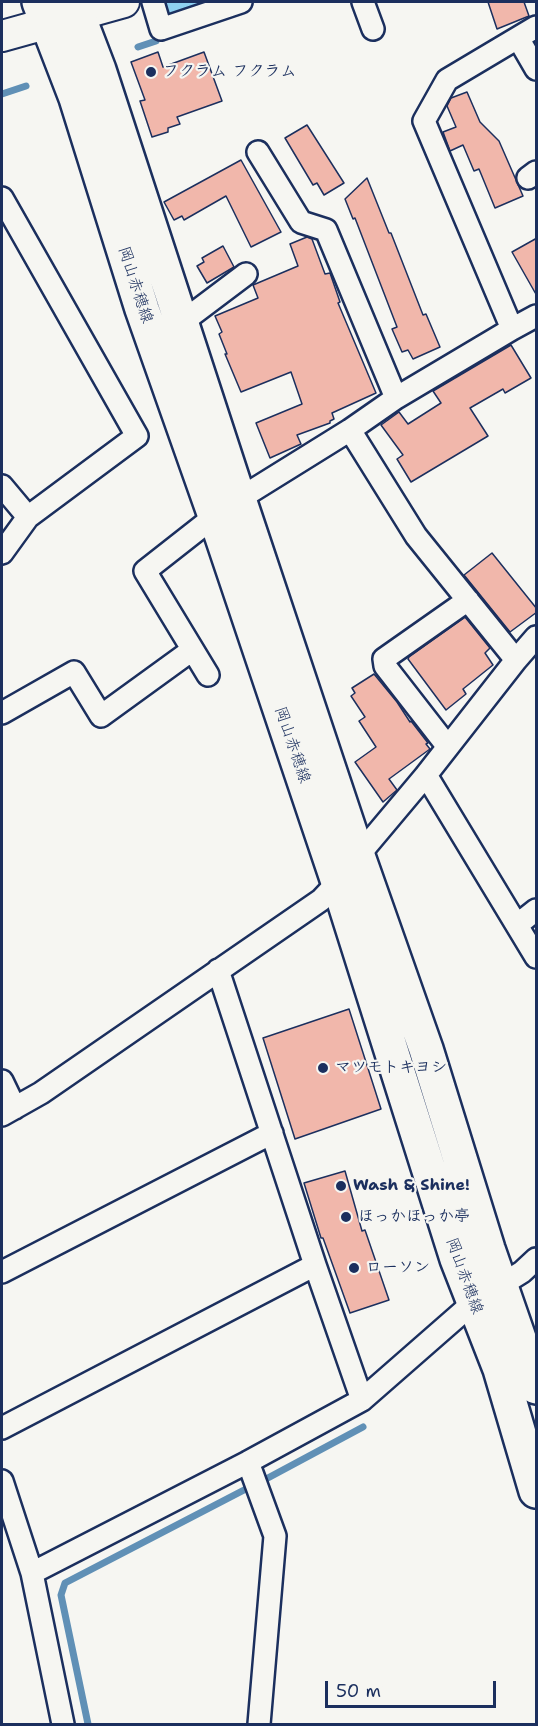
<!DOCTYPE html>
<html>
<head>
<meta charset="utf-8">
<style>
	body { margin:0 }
	#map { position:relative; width:538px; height:1726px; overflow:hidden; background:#f6f6f2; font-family:"Shantell Sans",sans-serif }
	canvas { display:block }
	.frame { position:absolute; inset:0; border:3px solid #1b2f5e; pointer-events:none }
	.scale { position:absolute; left:325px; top:1681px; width:171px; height:27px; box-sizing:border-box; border:3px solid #1b2f5e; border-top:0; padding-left:8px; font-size:18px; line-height:21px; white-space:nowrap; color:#1b2f5e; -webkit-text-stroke:4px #f6f6f2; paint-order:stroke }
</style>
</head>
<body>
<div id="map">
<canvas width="538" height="1726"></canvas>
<div class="frame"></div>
<div class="scale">50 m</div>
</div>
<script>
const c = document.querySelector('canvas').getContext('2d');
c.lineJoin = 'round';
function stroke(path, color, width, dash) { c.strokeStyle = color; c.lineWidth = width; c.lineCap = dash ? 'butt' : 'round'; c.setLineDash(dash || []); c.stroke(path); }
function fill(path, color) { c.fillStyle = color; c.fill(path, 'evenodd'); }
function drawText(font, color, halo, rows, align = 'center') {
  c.font = font + ' "Shantell Sans","Klee One",sans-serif'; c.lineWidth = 4.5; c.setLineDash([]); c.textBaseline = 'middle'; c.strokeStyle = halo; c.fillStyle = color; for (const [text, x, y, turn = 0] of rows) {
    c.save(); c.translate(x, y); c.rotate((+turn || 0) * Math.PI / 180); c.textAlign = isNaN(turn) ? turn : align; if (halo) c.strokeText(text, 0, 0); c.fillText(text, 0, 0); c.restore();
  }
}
stroke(new Path2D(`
	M138 47 156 41
	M2 94 26 86
	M266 1479 363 1427
	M88 1724 61 1595 65 1583 244 1490`), '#6090b6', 7);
stroke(new Path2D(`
	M178 6 191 2`), '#8ed0f0', 40);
const building = new Path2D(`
	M488 2H524L529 16 497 29Z
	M158 52 163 67 204 52 222 101 177 117 180 124 168 128V132L152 137 140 101 145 100 131 62Z
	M467 92 480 122 499 141 523 196 495 208 479 169 474 171 463 145 450 151 443 132 456 127 447 106 451 98Z
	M307 125 344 183 324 195 317 183 313 185 285 138Z
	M241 160 281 232 251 247 226 196 184 220 182 216 174 220 164 202Z
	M367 178 389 233H391L423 315 426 314 440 347 413 359 408 350 402 352 392 329 397 327 355 218 353 219 345 199Z
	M307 237 312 239 325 274 330 273 340 302 338 303 376 393 332 413 334 419 330 421V423L297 435 301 444 270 458 256 423 302 404 291 372 241 392 225 354H227L219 334 222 332 215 316 258 298 253 285 298 266 290 244Z
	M537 238V296L512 252Z
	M223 246 234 267 207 283 197 266 204 262 202 258Z
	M511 345 531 378 505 393 503 389 470 408 488 436 411 482 397 459 403 455 381 425 399 412 408 424 441 403 433 391Z
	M492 553 537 609V612L510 632 464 575Z
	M465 617 490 648 485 653 493 665 463 689 466 694 446 710 408 659 409 657Z
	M374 674 397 702 410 722 411 721 428 743 426 744 430 749 389 779 397 790 383 802 355 762 376 747 359 721 365 717 351 696 355 693 352 688Z
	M349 1009 381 1109 295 1139 263 1038Z
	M345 1171 362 1231 365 1230 389 1300 350 1313 323 1238H321L304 1183Z`);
fill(building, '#f1b7ab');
stroke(building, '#1b2f5e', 1.5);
const street = new Path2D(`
	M153 2 161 29 241 2
	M363 2 373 29
	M518 38 536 69
	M258 152 301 222 326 230 396 398
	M528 178 536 172
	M2 198 137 436 28 517 2 553
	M181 323 246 274
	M512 329 536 316
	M2 486 28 517
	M239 499 350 430
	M516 660 416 536 350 430 396 398 512 329 424 121 447 80 536 27
	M208 675 145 571 215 516
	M2 713 74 672 101 716 192 650
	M448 747 385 666 384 659 468 600
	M426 775 536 957
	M358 856 426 775 516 660 536 637
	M517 925 536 910
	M218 970 315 1265 362 1400
	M2 1081 15 1108
	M2 1115 41 1093 321 900 338 882
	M2 1272 272 1133
	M2 1428 315 1265
	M248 1462 275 1536 259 1724
	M2 1481 32 1573 63 1724
	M32 1573 248 1462 362 1400 474 1302 522 1272 536 1259`);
const secondary = new Path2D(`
	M2 36 124 2`);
const primary = new Path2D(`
	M39 2 76 98 142 309 215 516 338 882 457 1259 500 1369 536 1491
	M73 2 99 70 239 499 358 856 426 1049 488 1249 536 1387`);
stroke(street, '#1b2f5e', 26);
stroke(secondary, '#1b2f5e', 34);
stroke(primary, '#1b2f5e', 38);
stroke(street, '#f6f6f2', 21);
stroke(secondary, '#f6f6f2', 30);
stroke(primary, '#f6f6f2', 33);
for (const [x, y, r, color] of [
	[151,72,6,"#1b2f5e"],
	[323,1068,6,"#1b2f5e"],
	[341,1186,6,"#1b2f5e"],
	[346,1217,6,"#1b2f5e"],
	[354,1268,6,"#1b2f5e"]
]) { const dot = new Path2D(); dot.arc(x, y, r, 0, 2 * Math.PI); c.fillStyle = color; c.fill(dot); stroke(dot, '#f6f6f2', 2); }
drawText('bold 16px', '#1b2f5e', '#f6f6f2', [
	["フクラム フクラム",163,72],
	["マツモトキヨシ",335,1068],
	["Wash & Shine!",353,1186],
	["ほっかほっか亭",358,1217],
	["ローソン",366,1268]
], 'left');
drawText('16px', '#1b2f5e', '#f6f6f2', [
	["岡山赤穂線",135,285,72],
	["岡山赤穂線",292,745,71],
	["岡山赤穂線",464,1276,70]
]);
</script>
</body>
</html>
